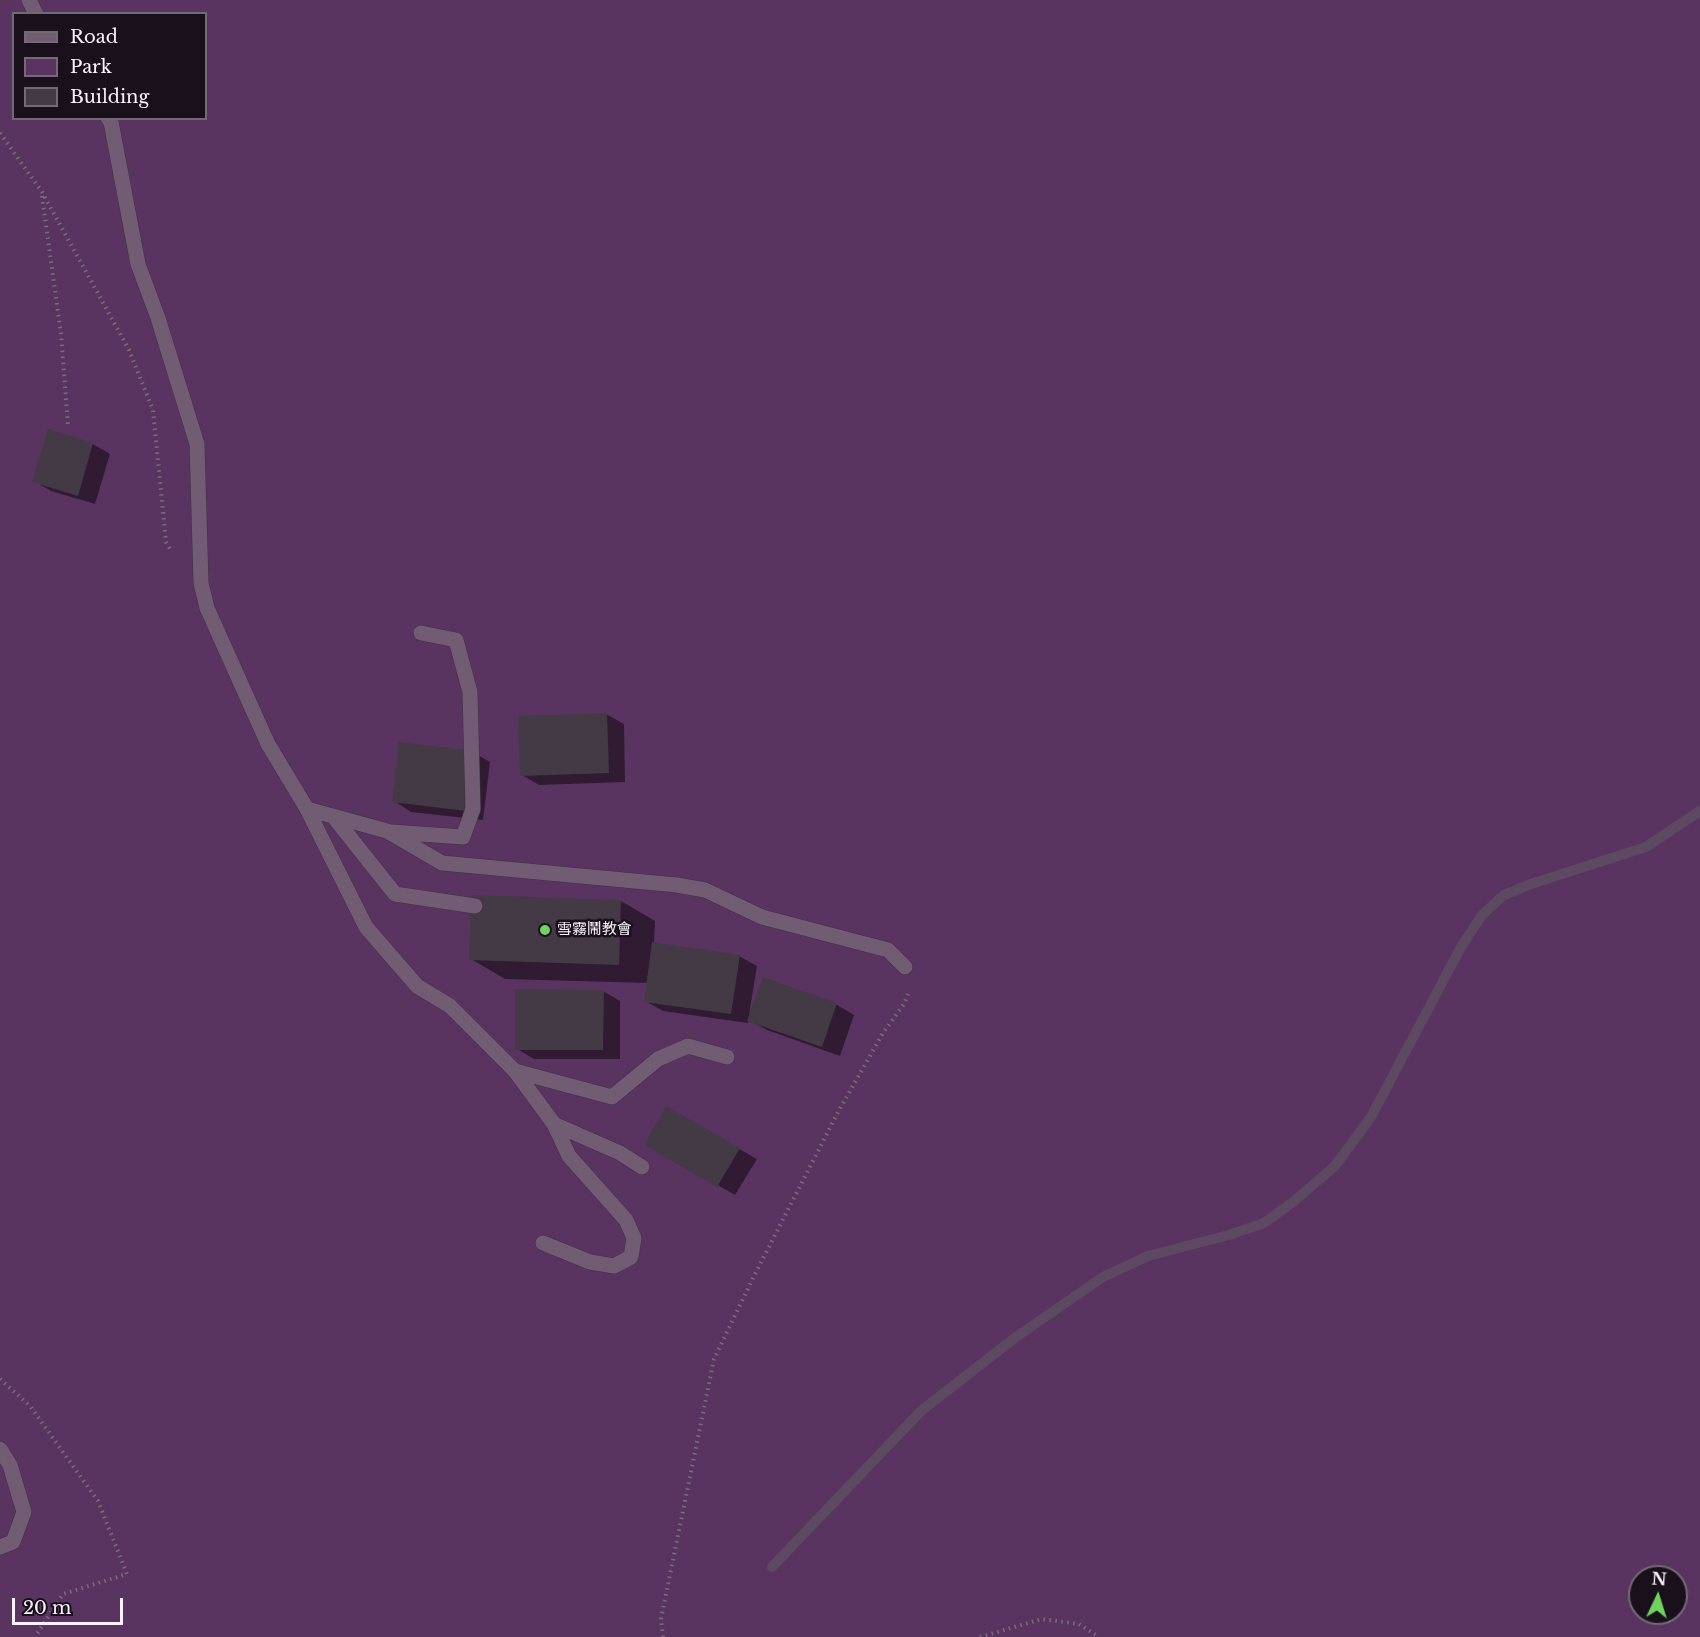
<!DOCTYPE html>
<html>
<head>
<meta charset="utf-8">
<style>
	body { margin:0 }
	#map { position:relative; width:1700px; height:1637px; overflow:hidden; background:#231924; font-family:"Libre Baskerville",serif }
	canvas { display:block }
	.legend { position:absolute; left:12px; top:12px; width:195px; height:108px; box-sizing:border-box; background:#19101b; border:2px solid #736a74; margin:0; padding:8px 10px; list-style:none; font-size:18px; color:#f9f2fa }
	.legend li { display:flex; align-items:center; gap:12px; height:30px }
	.legend b { width:30px; border:2px solid #736a74 }
	.north { position:absolute; left:1628px; top:1565px; width:60px; height:60px; box-sizing:border-box; background:#19101b; border:2px solid #736a74; border-radius:50%; rotate:4deg; font-size:16px; font-weight:700; line-height:24px; text-align:center; color:#f9f2fa }
	.north::after { content:''; display:block; margin:auto; width:21px; height:27px; background:#70d35f; clip-path:polygon(50% 0,100% 100%,50% 72%,0 100%) }
	.scale { position:absolute; left:12px; top:1598px; width:111px; height:27px; box-sizing:border-box; border:3px solid #f9f2fa; border-top:0; padding-left:8px; font-size:18px; line-height:21px; white-space:nowrap; color:#f9f2fa; -webkit-text-stroke:4px #19101b; paint-order:stroke }
</style>
</head>
<body>
<div id="map">
<canvas width="1700" height="1637"></canvas>
<ul class="legend">
<li><b style="height:8px;background:#715c74"></b>Road</li>
<li><b style="height:16px;background:#5a3461"></b>Park</li>
<li><b style="height:16px;background:#443a46"></b>Building</li>
</ul>
<div class="north">N</div>
<div class="scale">20 m</div>
</div>
<script>
const c = document.querySelector('canvas').getContext('2d');
c.lineJoin = 'round';
function fill(path, color) { c.fillStyle = color; c.fill(path, 'evenodd'); }
function stroke(path, color, width, dash) { c.strokeStyle = color; c.lineWidth = width; c.lineCap = dash ? 'butt' : 'round'; c.setLineDash(dash || []); c.stroke(path); }
function drawText(font, color, halo, rows, align = 'center') {
  c.font = font + ' "Libre Baskerville","Noto Sans TC",serif'; c.lineWidth = 5; c.setLineDash([]); c.textBaseline = 'middle'; c.strokeStyle = halo; c.fillStyle = color; for (const [text, x, y, turn = 0] of rows) {
    c.save(); c.translate(x, y); c.rotate((+turn || 0) * Math.PI / 180); c.textAlign = isNaN(turn) ? turn : align; if (halo) c.strokeText(text, 0, 0); c.fillText(text, 0, 0); c.restore();
  }
}
fill(new Path2D(`
	M0 0H1700V1637H0ZM14 14H206V118H14ZM1640 1577H1676V1613H1640Z`), '#5a3461');
fill(new Path2D(`
	M49 431 93 444 110 454 95 504 51 491 34 481Z
	M606 714 624 724 625 782 539 785 522 775Z
	M473 752 490 762 483 820 411 812 394 801Z
	M621 901 655 921 654 944 739 956 757 966 749 1015 764 979 837 1005 854 1015 840 1056 767 1030 749 1020 748 1023 663 1011 645 1001 648 983 505 979 471 959Z
	M603 991 620 1001V1059H534L517 1049Z
	M667 1108 757 1159 735 1195 646 1144Z`), '#0007');
stroke(new Path2D(`
	M772 1567 921 1411 1016 1337 1103 1277 1148 1256 1229 1235 1264 1223 1293 1202 1335 1166 1371 1117 1461 947 1482 915 1504 895 1531 884 1646 847 1700 811`), '#5e4963', 10);
fill(new Path2D(`
	M48 429 93 443 78 496 32 482Z
	M607 713 609 773 520 776 518 716Z
	M399 742 473 751 466 811 392 802Z
	M471 895 621 900 619 965 469 960Z
	M652 942 740 955 731 1014 644 1002Z
	M763 977 837 1003 822 1047 747 1021Z
	M515 989 604 990 603 1050H515Z
	M666 1106 740 1148 717 1187 644 1145Z`), '#443a46');
const service = new Path2D(`
	M307 809 366 927 417 986 450 1006 515 1071 554 1124 569 1156 626 1220 634 1238 631 1257 614 1266 590 1262 543 1243
	M307 809 387 831 442 863 677 885 705 890 762 917 888 950 905 967
	M333 816 395 894 475 906
	M392 832 463 837 473 809 470 692 456 640 421 633
	M515 1071 612 1097 658 1059 688 1046 727 1057
	M554 1124 620 1153 642 1167`);
const minor = new Path2D(`
	M29 0 36 14
	M108 118 111 122 138 264 158 318 197 444 201 583 207 608 268 744 307 809
	M0 1449 10 1465 24 1512 13 1542 0 1547`);
stroke(service, '#3d333e', 16);
stroke(minor, '#3d333e', 16);
stroke(new Path2D(`
	M0 133 42 192 129 350 153 410 166 542 172 552
	M42 196 61 334 68 425
	M0 1379 30 1406 98 1501 127 1574 63 1594 35 1637
	M663 1637 661 1619 714 1359 753 1278 838 1112 883 1033 904 1004 908 994
	M980 1637 1042 1619 1079 1624 1099 1637`), '#776e78', 4, [1.5, 4.5]);
stroke(service, '#715c74', 15);
stroke(minor, '#715c74', 15);
for (const [x, y, r, color] of [
	[545,930,6,"#70d35f"]
]) { const dot = new Path2D(); dot.arc(x, y, r, 0, 2 * Math.PI); c.fillStyle = color; c.fill(dot); stroke(dot, '#19101b', 2); }
drawText('15px', '#f9f2fa', '#19101b', [
	["雪霧鬧教會",557,930]
], 'left');
</script>
</body>
</html>
